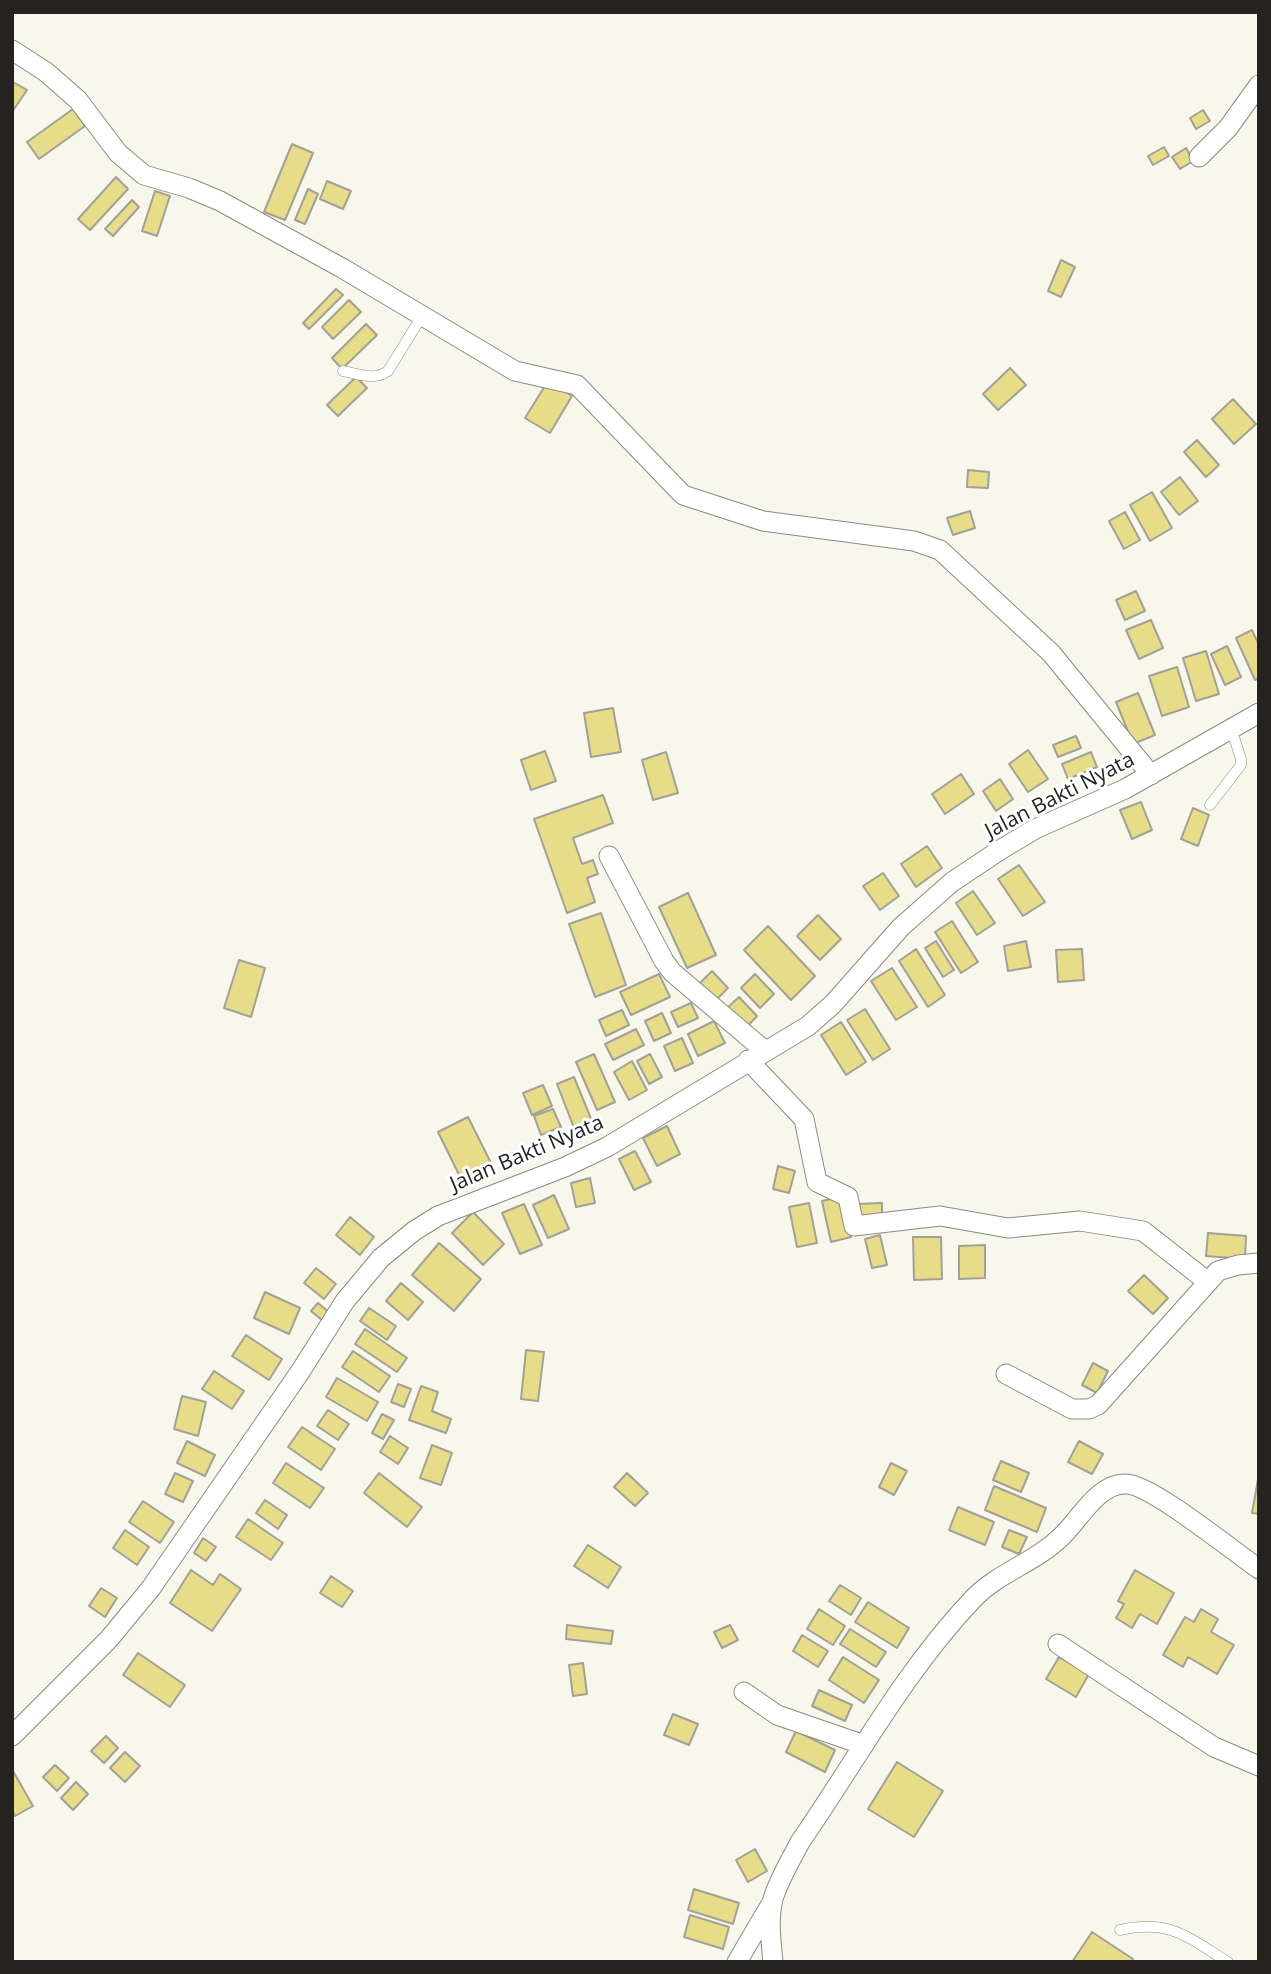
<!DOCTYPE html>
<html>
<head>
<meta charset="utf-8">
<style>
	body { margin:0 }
	#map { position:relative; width:1271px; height:1974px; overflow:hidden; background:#f8f7ec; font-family:"Open Sans",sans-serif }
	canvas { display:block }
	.frame { position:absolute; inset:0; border:14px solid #242320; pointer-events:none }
</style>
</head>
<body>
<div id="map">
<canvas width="1271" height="1974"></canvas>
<div class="frame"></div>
</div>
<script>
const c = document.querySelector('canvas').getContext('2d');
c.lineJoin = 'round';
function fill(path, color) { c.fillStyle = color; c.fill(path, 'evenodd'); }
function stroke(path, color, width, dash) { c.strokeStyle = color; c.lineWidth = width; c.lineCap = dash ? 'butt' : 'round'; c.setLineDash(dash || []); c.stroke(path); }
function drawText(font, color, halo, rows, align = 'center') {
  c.font = font + ' "Open Sans",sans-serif'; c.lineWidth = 6; c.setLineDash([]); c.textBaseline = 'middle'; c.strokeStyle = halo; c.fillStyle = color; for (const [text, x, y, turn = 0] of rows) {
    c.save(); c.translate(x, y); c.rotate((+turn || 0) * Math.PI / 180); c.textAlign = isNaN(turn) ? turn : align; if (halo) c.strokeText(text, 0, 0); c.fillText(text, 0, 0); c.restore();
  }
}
const building = new Path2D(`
	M13 82 27 90 12 112V83Z
	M73 109 85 126 39 159 27 142Z
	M1203 110 1210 121 1196 129 1190 118Z
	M292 144 313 153 285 220 264 212Z
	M1164 147 1169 156 1153 165 1148 156Z
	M1186 148 1193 161 1180 169 1172 157Z
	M116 177 128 189 90 230 78 219Z
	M327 181 351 191 343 209 320 199Z
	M308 189 318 194 305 224 295 220Z
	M155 191 170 196 157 236 142 231Z
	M132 200 139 207 113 236 105 229Z
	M1061 260 1075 267 1061 297 1048 291Z
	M336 289 343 295 309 329 303 323Z
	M349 300 361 312 333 339 322 327Z
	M366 324 377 335 342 369 332 358Z
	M1010 368 1026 385 998 410 983 394Z
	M356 377 367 388 338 416 327 405Z
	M548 381 572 396 550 433 525 418Z
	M1233 399 1256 424 1234 444 1212 419Z
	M1197 440 1219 465 1206 477 1184 452Z
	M968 470 989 472 988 488 967 487Z
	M1180 477 1198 501 1179 515 1161 492Z
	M1152 492 1172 528 1150 541 1130 505Z
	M970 511 975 528 953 535 947 518Z
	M1125 512 1140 540 1124 549 1109 521Z
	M1136 591 1145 611 1125 620 1116 600Z
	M1151 620 1163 648 1139 659 1126 630Z
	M1252 630 1259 645V678L1255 680 1236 638Z
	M1227 646 1241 677 1225 685 1211 654Z
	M1206 651 1219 694 1196 701 1183 658Z
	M1177 667 1189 707 1162 716 1149 676Z
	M1138 693 1155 735 1133 744 1116 702Z
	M613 708 621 752 591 757 584 713Z
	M1076 736 1081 748 1058 757 1053 745Z
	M1028 750 1048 779 1028 792 1009 764Z
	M545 751 556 781 531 790 521 760Z
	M666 752 678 793 653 800 642 760Z
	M1091 752 1097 767 1068 779 1062 764Z
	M961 774 974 794 945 814 932 794Z
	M1000 779 1013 799 996 811 983 791Z
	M603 795 613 823 573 838 582 864 593 860 598 874 587 878 595 902 567 913 534 819Z
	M1141 802 1152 830 1132 839 1120 810Z
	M1193 808 1209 815 1198 846 1181 839Z
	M927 846 942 868 916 887 901 864Z
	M1019 865 1045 902 1023 916 998 879Z
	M883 873 899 896 880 910 863 886Z
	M973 891 995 923 977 935 956 903Z
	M688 893 716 955 687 968 659 907Z
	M601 913 626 985 595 997 569 924Z
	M818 915 841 939 820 960 797 936Z
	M952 921 978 962 961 973 935 932Z
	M768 926 815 976 791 1000 744 950Z
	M936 941 954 970 943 977 925 948Z
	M1026 941 1031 967 1008 971 1004 946Z
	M916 949 945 995 928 1007 899 961Z
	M1082 949 1084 980 1058 982 1056 950Z
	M239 960 265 968 251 1017 224 1008Z
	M892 968 917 1007 896 1020 871 981Z
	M712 971 728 988 712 1004 696 987Z
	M659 974 670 997 631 1015 620 992Z
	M755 974 774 994 760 1008 741 988Z
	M739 997 757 1016 744 1030 725 1010Z
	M691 1003 698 1018 678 1027 671 1012Z
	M865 1009 890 1049 873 1060 847 1020Z
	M622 1010 629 1025 606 1036 599 1020Z
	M662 1013 671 1033 654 1041 645 1021Z
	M714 1021 725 1043 698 1056 688 1034Z
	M841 1022 866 1062 846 1075 821 1035Z
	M636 1029 644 1045 613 1060 605 1044Z
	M682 1038 693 1063 675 1071 664 1046Z
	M594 1054 615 1102 597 1110 576 1062Z
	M650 1054 662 1077 649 1084 637 1061Z
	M632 1061 647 1090 629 1100 614 1072Z
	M574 1077 592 1121 574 1128 557 1084Z
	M543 1085 552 1106 532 1115 523 1093Z
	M553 1109 561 1127 541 1135 534 1116Z
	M468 1117 495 1171 465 1187 438 1132Z
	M667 1126 680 1154 657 1166 643 1138Z
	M635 1151 651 1182 634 1190 619 1159Z
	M778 1166 795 1171 789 1193 773 1189Z
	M590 1178 595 1203 576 1207 571 1183Z
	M554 1195 569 1229 548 1238 533 1205Z
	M843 1196 851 1237 831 1242 822 1201Z
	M809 1203 817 1243 797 1247 789 1207Z
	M882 1203V1220H857V1204Z
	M524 1204 542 1245 520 1254 502 1213Z
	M473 1212 504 1244 483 1265 452 1233Z
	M350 1217 374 1237 360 1255 336 1235Z
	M1208 1233 1246 1236 1245 1259 1206 1256Z
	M880 1235 887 1265 872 1268 865 1239Z
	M913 1237H941L942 1279 914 1280Z
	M439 1243 481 1279 454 1311 412 1275Z
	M985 1245V1278L959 1279V1246Z
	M316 1268 336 1284 324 1299 304 1283Z
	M1144 1275 1168 1298 1153 1314 1128 1291Z
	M401 1283 423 1302 408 1320 386 1301Z
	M265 1292 300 1308 289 1334 254 1318Z
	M318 1303 330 1313 323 1321 311 1311Z
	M369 1308 396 1326 387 1340 360 1321Z
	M365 1329 407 1358 397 1372 355 1344Z
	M246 1335 282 1359 269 1380 232 1356Z
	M526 1350 544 1352 538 1401 521 1399Z
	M353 1351 390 1376 379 1392 342 1367Z
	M1093 1363 1108 1371 1097 1393 1082 1385Z
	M214 1371 244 1391 232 1409 202 1389Z
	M337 1378 378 1402 367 1421 326 1397Z
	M398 1384 411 1389 404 1407 391 1402Z
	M421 1386 438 1392 432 1411 451 1419 446 1433 409 1420Z
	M182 1396 206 1402 198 1436 174 1429Z
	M328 1410 349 1424 338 1440 317 1426Z
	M382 1414 394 1420 383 1439 372 1433Z
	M302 1427 335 1449 321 1470 288 1447Z
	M390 1436 408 1448 398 1464 380 1452Z
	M187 1441 215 1455 205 1476 177 1463Z
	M1079 1441 1103 1454 1092 1474 1068 1462Z
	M432 1445 452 1453 441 1485 420 1478Z
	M1001 1461 1029 1473 1021 1492 993 1480Z
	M286 1463 324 1488 310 1508 273 1483Z
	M891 1463 907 1471 894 1495 879 1487Z
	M175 1473 193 1481 183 1502 165 1494Z
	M379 1473 422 1507 407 1527 364 1493Z
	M627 1473 648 1493 635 1506 614 1487Z
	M1259 1474V1514L1252 1513Z
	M994 1486 1046 1508 1037 1532 985 1510Z
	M265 1500 287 1515 278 1529 256 1513Z
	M143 1501 174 1522 160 1543 129 1522Z
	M958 1507 994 1522 985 1545 949 1530Z
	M248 1519 283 1543 271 1560 236 1537Z
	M125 1530 149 1547 137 1565 113 1548Z
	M1009 1530 1027 1537 1019 1554 1002 1547Z
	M203 1538 216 1547 206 1561 194 1553Z
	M588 1545 621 1567 608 1588 574 1566Z
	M191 1570 213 1585 220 1574 241 1589 212 1631 170 1603Z
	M1135 1570 1174 1593 1157 1624 1140 1614 1132 1628 1116 1618 1124 1604 1118 1601Z
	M331 1576 353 1591 342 1607 320 1593Z
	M840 1585 861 1598 851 1615 829 1601Z
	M101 1588 117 1598 105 1617 89 1606Z
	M868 1602 909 1628 897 1648 855 1622Z
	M819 1609 845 1626 833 1645 807 1629Z
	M1201 1609 1218 1619 1211 1632 1234 1645 1217 1674 1188 1657 1183 1667 1163 1655 1185 1617 1194 1622Z
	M567 1625 613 1631 611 1644 566 1639Z
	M730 1625 738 1640 722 1648 714 1632Z
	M850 1629 886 1652 876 1667 840 1644Z
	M802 1635 828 1651 818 1667 793 1651Z
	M138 1653 185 1685 170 1707 123 1675Z
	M843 1657 879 1680 864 1703 829 1680Z
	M1059 1657 1089 1674 1076 1697 1046 1679Z
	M583 1663 587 1694 573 1696 569 1665Z
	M819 1690 852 1705 845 1721 812 1706Z
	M673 1714 698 1724 689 1745 664 1735Z
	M796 1731 835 1750 825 1772 786 1752Z
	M106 1736 118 1748 104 1763 91 1751Z
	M125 1752 140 1766 125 1782 110 1768Z
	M897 1762 943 1791 914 1837 868 1809Z
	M55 1765 69 1778 57 1791 43 1777Z
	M13 1771 33 1806 15 1816 12 1810Z
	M76 1782 88 1794 73 1810 61 1798Z
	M755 1849 767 1871 748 1882 736 1860Z
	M694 1889 739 1903 733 1924 688 1910Z
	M690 1915 729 1927 723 1949 684 1937Z
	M1092 1932 1133 1959 1131 1962H1072Z`);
fill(building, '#e7dc88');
stroke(building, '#a2a197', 2);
const lane = new Path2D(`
	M343 371C358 374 374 381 388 371L422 316
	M1210 805 1241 765V759L1231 728
	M1120 1930C1171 1919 1187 1937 1228 1962`);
const street = new Path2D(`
	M12 50 46 72 78 100 118 153 144 175 189 188 220 201 342 268 515 371 577 385 683 495 763 521 914 541 940 550 1051 653 1151 775
	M1199 157 1228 128 1259 85
	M609 856 664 961 672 972 765 1051
	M748 1060 804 1119 817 1182 848 1197 854 1226 940 1216 1008 1228 1080 1221 1143 1231 1208 1282
	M1006 1374 1072 1409H1089L1098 1405 1218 1271 1238 1265 1259 1263
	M1058 1644 1214 1747 1259 1766
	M744 1692 777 1715 864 1745
	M12 1736 109 1639 151 1588 300 1372 345 1301 381 1258 414 1231 438 1216 565 1167 607 1147 808 1026 833 1004 901 927 952 882 1000 850 1035 829 1125 789 1259 713
	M737 1962 771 1904
	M773 1962C771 1942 768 1919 773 1899 779 1879 791 1860 800 1842 856 1761 904 1672 972 1600 998 1572 1035 1563 1062 1536 1080 1519 1098 1483 1126 1484 1151 1484 1234 1552 1259 1569`);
stroke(lane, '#8b8a80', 11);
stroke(street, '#8b8a80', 21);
stroke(lane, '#fff', 10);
stroke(street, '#fff', 19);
drawText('21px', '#242320', '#fff', [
	["Jalan Bakti Nyata",1060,796,-27],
	["Jalan Bakti Nyata",527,1154,-23]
]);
</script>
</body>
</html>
